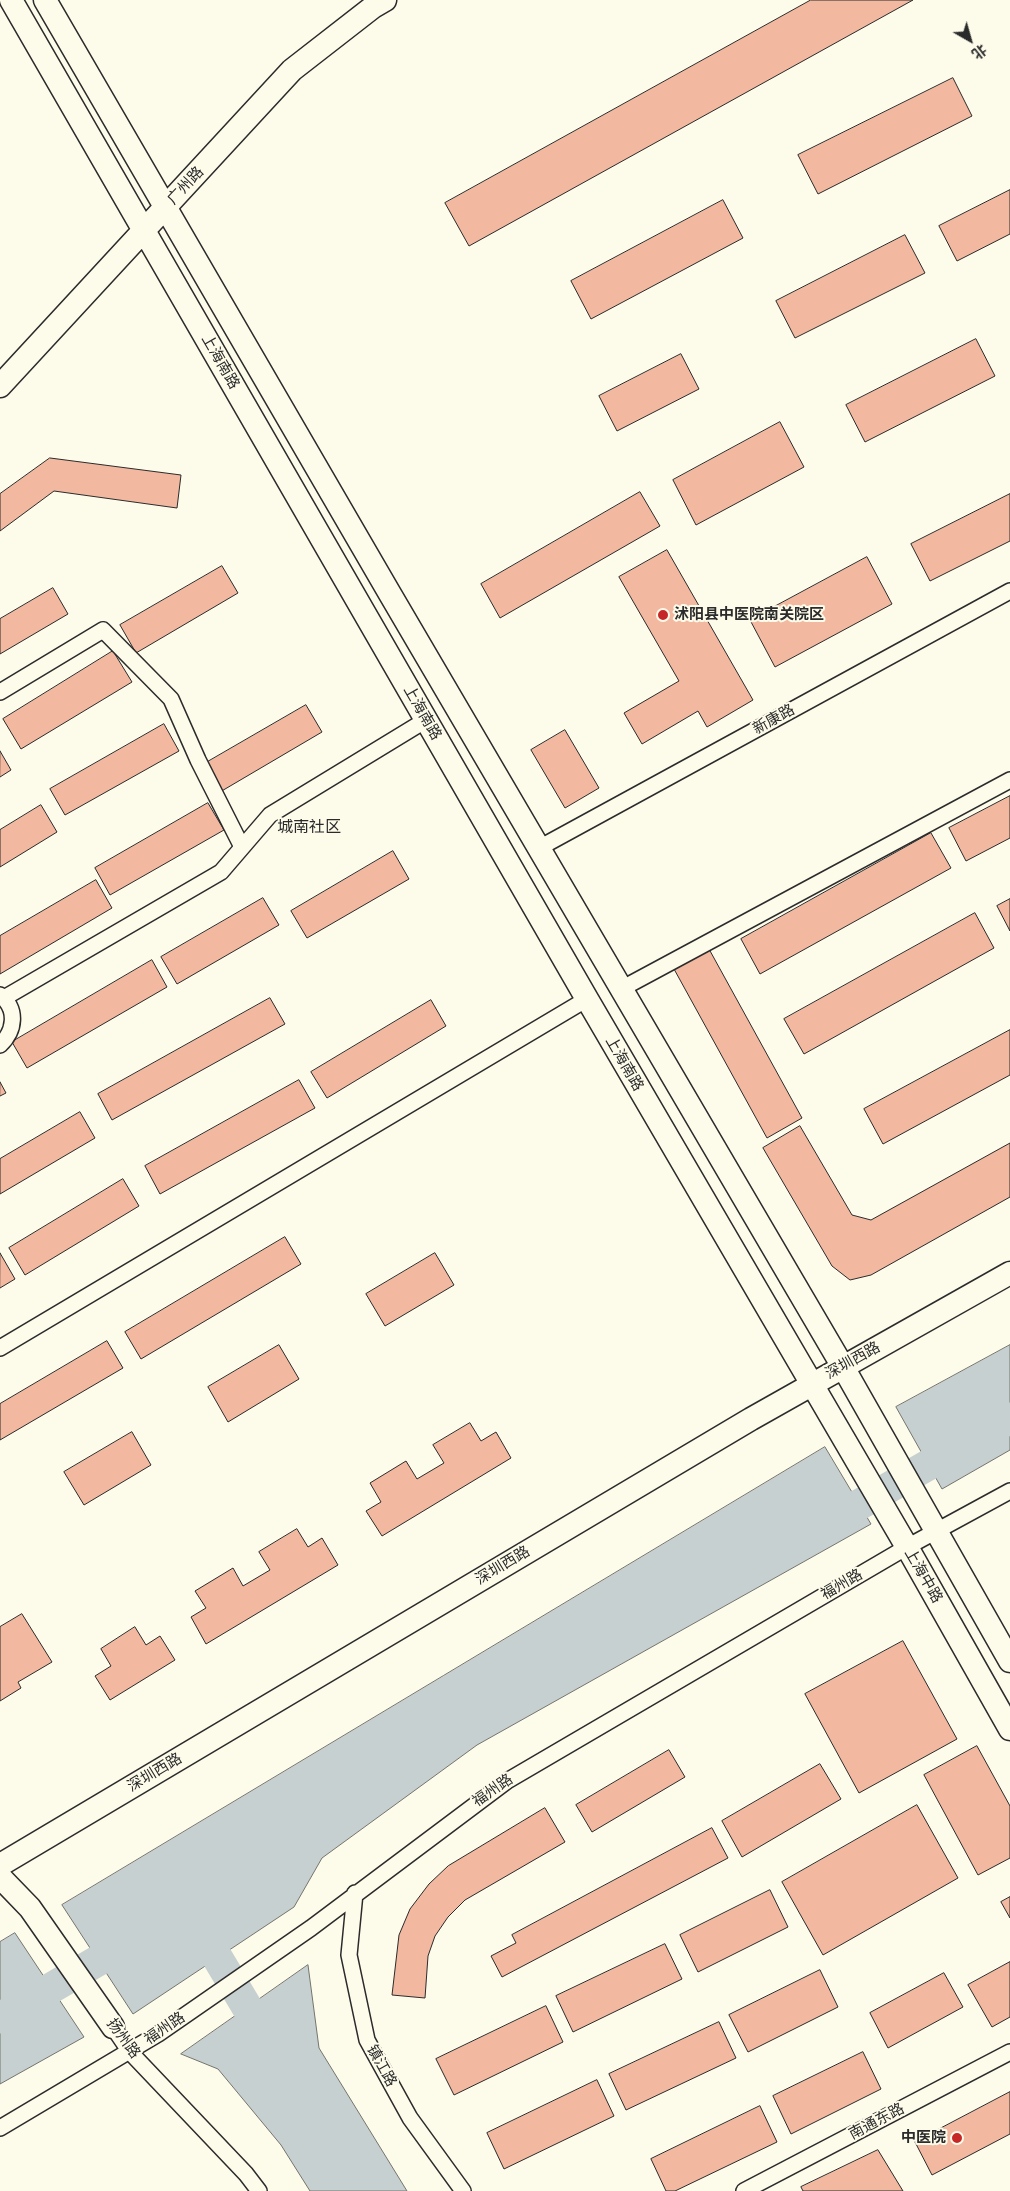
<!DOCTYPE html>
<html>
<head>
<meta charset="utf-8">
<style>
	body { margin:0 }
	#map { position:relative; width:1010px; height:2191px; overflow:hidden; background:#fdfbea; font-family:"DM Sans","Noto Sans SC",sans-serif }
	canvas { display:block }
	.north { position:absolute; left:945px; top:15px; width:50px; height:50px; -webkit-text-stroke:4px #fdfbea; paint-order:stroke; rotate:142deg; font-size:14px; font-weight:700; line-height:20px; text-align:center; color:#2b2b2b }
	.north::after { content:''; display:block; margin:auto; width:18px; height:22px; background:#2b2b2b; clip-path:polygon(50% 0,100% 100%,50% 72%,0 100%) }
</style>
</head>
<body>
<div id="map">
<canvas width="1010" height="2191"></canvas>
<div class="north">北</div>
</div>
<script>
const c = document.querySelector('canvas').getContext('2d');
c.lineJoin = 'round';
function fill(path, color) { c.fillStyle = color; c.fill(path, 'evenodd'); }
function stroke(path, color, width, dash) { c.strokeStyle = color; c.lineWidth = width; c.lineCap = dash ? 'butt' : 'round'; c.setLineDash(dash || []); c.stroke(path); }
function drawText(font, color, halo, rows, align = 'center') {
  c.font = font + ' "DM Sans","Noto Sans SC",sans-serif'; c.lineWidth = 4; c.setLineDash([]); c.textBaseline = 'middle'; c.strokeStyle = halo; c.fillStyle = color; for (const [text, x, y, turn = 0] of rows) {
    c.save(); c.translate(x, y); c.rotate((+turn || 0) * Math.PI / 180); c.textAlign = isNaN(turn) ? turn : align; if (halo) c.strokeText(text, 0, 0); c.fillText(text, 0, 0); c.restore();
  }
}
const water = new Path2D(`
	M1010 1345V1450L942 1489 896 1407Z
	M825 1447 871 1524 477 1745 322 1858 294 1907 133 2014 62 1905Z
	M15 1933 84 2037 0 2084V1942Z
	M308 1965 319 2048 407 2191H310L281 2145 218 2069 181 2054Z`);
fill(water, '#c7d0d0');
stroke(water, '#74746e', 1);
stroke(new Path2D(`
	M822 1526 1010 1418
	M196 1922 269 2044
	M0 2018 135 1939`), '#c7d0d0', 31);
const building = new Path2D(`
	M811 0H913L469 246 445 203Z
	M953 78 972 116 818 194 798 155Z
	M1010 190V234L957 261 939 226Z
	M723 200 743 238 591 319 571 281Z
	M905 235 925 273 795 338 776 301Z
	M976 339 995 376 865 442 846 405Z
	M681 354 699 389 617 431 599 396Z
	M780 422 804 467 696 525 673 480Z
	M50 458 181 475 177 508 54 491 0 531V494Z
	M640 492 660 526 500 618 481 584Z
	M1010 494V541L930 581 911 544Z
	M667 550 753 700 707 727 698 711 642 744 624 713 679 681 619 577Z
	M867 557 892 604 775 667 750 620Z
	M222 566 238 593 136 653 120 625Z
	M53 588 68 614 0 654V619Z
	M113 651 132 682 21 749 3 719Z
	M306 705 322 732 220 792 204 764Z
	M164 724 179 751 65 815 50 789Z
	M565 730 599 788 565 808 531 750Z
	M0 751 11 770 0 777Z
	M1010 796V838L966 861 949 828Z
	M208 803 224 830 110 895 95 868Z
	M41 805 57 832 0 867V830Z
	M931 833 951 868 760 974 741 939Z
	M393 851 409 879 307 938 291 911Z
	M96 880 112 908 0 974V936Z
	M263 898 279 925 177 984 161 957Z
	M1010 899V931L997 906Z
	M975 913 994 948 804 1054 784 1019Z
	M709 949 802 1118 767 1138 674 969Z
	M152 960 167 987 27 1068 12 1042Z
	M270 998 285 1024 112 1120 98 1094Z
	M431 1000 446 1026 327 1098 311 1072Z
	M1010 1030V1075L883 1144 864 1109Z
	M299 1080 315 1108 160 1194 145 1166Z
	M0 1082 6 1093 0 1096Z
	M80 1112 95 1138 0 1194V1159Z
	M800 1126 852 1215 871 1220 1010 1143V1197L871 1275 850 1280 832 1266 763 1148Z
	M123 1179 139 1206 25 1275 9 1248Z
	M285 1237 301 1264 141 1359 125 1332Z
	M0 1253 15 1279 0 1288Z
	M435 1253 454 1285 385 1326 366 1294Z
	M107 1341 123 1368 0 1440V1404Z
	M279 1345 299 1379 228 1422 208 1387Z
	M470 1423 481 1441 496 1432 511 1458 382 1536 366 1511 381 1502 370 1483 406 1461 417 1479 444 1463 433 1445Z
	M132 1432 151 1465 84 1505 64 1472Z
	M297 1529 308 1547 322 1538 338 1565 206 1644 191 1617 206 1608 195 1591 233 1568 243 1586 270 1570 259 1552Z
	M22 1614 52 1662 18 1682 21 1688 0 1701V1627Z
	M135 1627 146 1645 160 1636 175 1660 110 1700 95 1676 111 1666 101 1649Z
	M903 1641 957 1739 859 1793 805 1694Z
	M977 1746 1010 1806V1858L978 1875 924 1775Z
	M669 1750 685 1777 592 1832 576 1805Z
	M820 1764 841 1799 742 1857 722 1821Z
	M917 1805 958 1878 823 1955 782 1882Z
	M545 1808 565 1842 465 1900 448 1917 435 1936 428 1956 425 1998 392 1995 399 1935 410 1909 429 1884 448 1866Z
	M712 1828 728 1858 502 1977 491 1956 516 1943 512 1935Z
	M770 1890 788 1927 698 1972 680 1935Z
	M1010 1897V1918L1001 1902Z
	M665 1944 682 1979 573 2032 556 1996Z
	M1010 1962V2017L992 2027 968 1985Z
	M820 1970 838 2007 748 2052 729 2015Z
	M944 1973 963 2007 888 2048 870 2013Z
	M546 2006 563 2042 454 2095 436 2059Z
	M719 2022 736 2058 626 2110 609 2074Z
	M863 2052 881 2089 791 2134 773 2096Z
	M597 2080 614 2116 504 2169 487 2133Z
	M1010 2092V2134L932 2175 915 2142Z
	M760 2106 777 2142 675 2191H666L651 2159Z
	M878 2150 903 2191H803L801 2187Z`);
fill(building, '#f2b8a0');
stroke(building, '#2b2b2b', 1);
const street = new Path2D(`
	M0 692 103 630 171 699 198 760 242 847
	M539 848 1010 591
	M621 989 1010 780
	M0 995C18 1009 15 1031 0 1045
	M4 998 221 872 270 815 426 720
	M0 1348 587 999
	M355 1893 349 1955 367 2040 410 2118 463 2191
	M113 2027 130 2052 246 2174 259 2191
	M0 2128 158 2034 311 1928 507 1781 907 1547 1010 1491
	M744 2191 1010 2052`);
const secondary = new Path2D(`
	M11 0 587 999 907 1547 1010 1729
	M45 0 390 594 843 1367 1010 1661
	M0 386 292 70 373 7 385 0
	M0 1865 751 1419 1010 1273
	M0 1877 30 1908 113 2027`);
stroke(street, '#2b2b2b', 18);
stroke(secondary, '#2b2b2b', 25);
stroke(street, '#fdfbea', 15);
stroke(secondary, '#fdfbea', 22);
for (const [x, y, r, color] of [
	[663,615,6,"#c62828"],
	[957,2138,6,"#c62828"]
]) { const dot = new Path2D(); dot.arc(x, y, r, 0, 2 * Math.PI); c.fillStyle = color; c.fill(dot); stroke(dot, '#fdfbea', 2); }
drawText('15px', '#2b2b2b', '#fdfbea', [
	["广州路",186,186,-47],
	["上海南路",220,362,60],
	["上海南路",422,713,60],
	["新康路",774,720,-29],
	["上海南路",624,1064,60],
	["深圳西路",853,1361,-29],
	["深圳西路",503,1566,-31],
	["上海中路",923,1576,60],
	["福州路",842,1585,-30],
	["深圳西路",155,1773,-31],
	["福州路",493,1791,-35],
	["福州路",165,2029,-34],
	["扬州路",123,2039,54],
	["镇江路",381,2066,61],
	["南通东路",877,2122,-28]
]);
drawText('bold 15px', '#2b2b2b', '#fdfbea', [
	["沭阳县中医院南关院区",674,615],
	["中医院",946,2138,"right"]
], 'left');
drawText('16px', '#2b2b2b', '#fdfbea', [
	["城南社区",309,828]
]);
</script>
</body>
</html>
